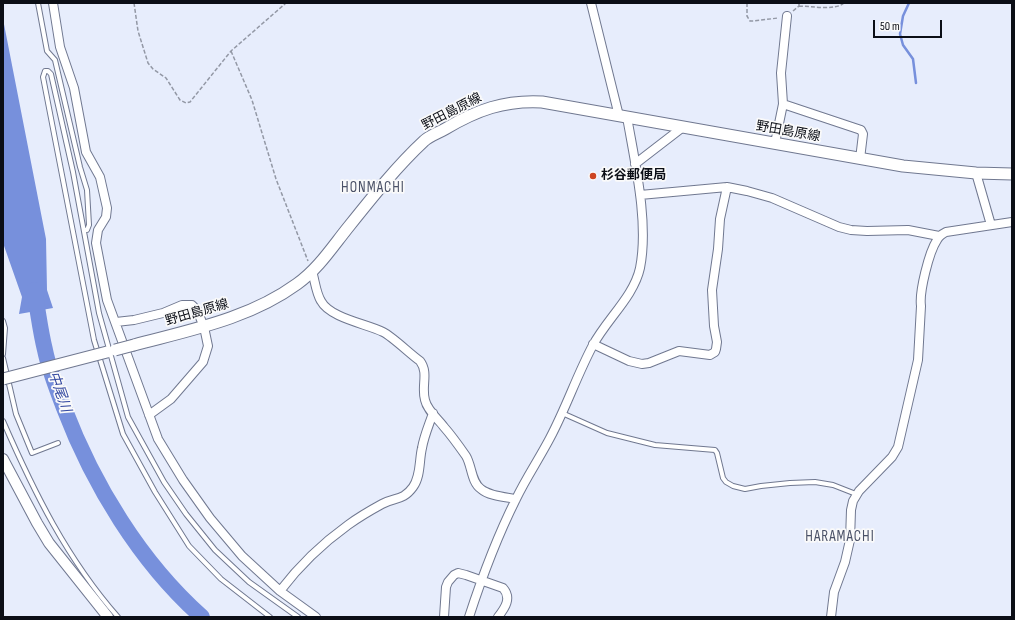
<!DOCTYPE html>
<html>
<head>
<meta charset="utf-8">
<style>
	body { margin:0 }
	#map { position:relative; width:1015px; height:620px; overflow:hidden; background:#e7edfc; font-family:"Sofia Sans Condensed",sans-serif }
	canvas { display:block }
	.frame { position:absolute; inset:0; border:4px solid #0b0e16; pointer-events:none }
	.scale { position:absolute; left:873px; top:20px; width:69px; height:18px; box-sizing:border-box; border:2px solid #0b0e16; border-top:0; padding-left:5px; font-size:12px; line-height:14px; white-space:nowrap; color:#0b0e16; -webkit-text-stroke:3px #fafafa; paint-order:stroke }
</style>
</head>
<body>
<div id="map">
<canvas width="1015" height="620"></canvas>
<div class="frame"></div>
<div class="scale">50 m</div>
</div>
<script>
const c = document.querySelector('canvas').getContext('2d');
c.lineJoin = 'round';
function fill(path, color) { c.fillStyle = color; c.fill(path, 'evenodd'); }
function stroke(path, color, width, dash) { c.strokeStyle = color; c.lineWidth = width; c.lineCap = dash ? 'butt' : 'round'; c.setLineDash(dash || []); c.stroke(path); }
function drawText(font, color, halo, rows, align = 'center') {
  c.font = font + ' "Sofia Sans Condensed","Noto Sans JP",sans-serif'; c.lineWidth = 3.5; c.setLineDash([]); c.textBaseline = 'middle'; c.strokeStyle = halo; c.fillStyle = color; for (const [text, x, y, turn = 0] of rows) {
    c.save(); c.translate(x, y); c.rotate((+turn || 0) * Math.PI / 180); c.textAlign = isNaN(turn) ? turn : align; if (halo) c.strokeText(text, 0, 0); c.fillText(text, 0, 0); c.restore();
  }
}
fill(new Path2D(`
	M3 19 46 239 47 290 53 308 19 314 22 297 3 243Z`), '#7790dc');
stroke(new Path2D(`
	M909 3 903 16 900 34 903 45 913 59 916 83`), '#7790dc', 2.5);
stroke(new Path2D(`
	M34 290C38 310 40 330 45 350 49 370 57 389 64 408 93 484 140 562 202 617`), '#7790dc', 16);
const service = new Path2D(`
	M38 3 47 51 55 60 80 167 87 190 89 225 87 230H85
	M3 321 5 328 3 354
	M3 358 16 414 32 453 58 443
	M562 413 607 433 655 445 715 450 717 453 723 478 726 482 733 486 745 489 761 486 790 483 815 482 833 485 856 494
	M3 421C34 492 67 559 118 617
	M270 617 221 579 189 546 155 492 123 434 94 340 43 77 45 71H48L51 74 73 172 99 313 128 417 164 482 186 514 215 550 249 582 298 617`);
const minor = new Path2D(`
	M53 3 60 47 74 88 86 152 100 177 107 208 106 217 98 230 96 243 107 300 158 439 183 480 210 518 242 556 280 591 316 617
	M591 3 619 116
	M783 104 861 130 863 134 860 159
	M775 143 783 104 781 73 787 16
	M635 164 683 127
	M976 173 991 225
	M640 195 727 187 747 191 772 198 839 227 851 230 867 231 908 230 939 236
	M312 271C315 281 316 293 321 301 330 318 367 324 383 332 393 337 410 354 420 361 429 373 421 386 425 400 427 410 438 419 444 427 452 436 459 446 466 456 472 466 471 482 481 489 489 496 505 497 516 499
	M116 322 134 320 163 313 182 305H192L197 310 204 327 208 346 203 362 171 399 149 415
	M593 344 629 361 642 364 649 363 679 351 710 355 715 352 716 349 717 342 714 326 712 290 718 249 720 219 727 187
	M280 591C299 566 323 543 348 525 359 517 371 510 382 504 395 497 403 501 413 487 421 476 419 460 422 448 424 436 429 425 433 413
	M444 617 446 587 448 582 454 575 458 573 466 575 503 588C512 598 505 608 498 617
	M469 617C482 577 497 537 516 499 526 478 539 459 550 438 566 408 577 375 593 345 607 319 634 296 640 268 649 223 635 163 627 117
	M831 617 834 592 845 562 850 540 851 510 853 501 859 491 892 457 898 447 918 360 921 306C919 292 929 252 937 240 939 236 942 234 946 232L1012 222`);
const tertiary = new Path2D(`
	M3 459 37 523 49 543 108 617`);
const secondary = new Path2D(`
	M134 345C190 330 249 319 297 284 317 270 331 249 346 230 370 200 396 167 424 141 429 136 438 133 445 129 477 110 504 100 542 102L903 166 976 173 1012 174`);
stroke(service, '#707890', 6);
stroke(minor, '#707890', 10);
stroke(tertiary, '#707890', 12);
stroke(secondary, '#707890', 13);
stroke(new Path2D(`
	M134 3 138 31 148 63 153 69 166 78 180 100 186 103 190 102 231 51 286 3
	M747 3V16L750 21H754L778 18
	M799 6C811 6 835 11 844 3
	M793 11 799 6V3
	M231 51 252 100 276 179 308 261`), '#9398a5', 1.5, [4, 2]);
stroke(service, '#fff', 4);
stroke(minor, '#fff', 8);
stroke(tertiary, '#fff', 10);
stroke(secondary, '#fff', 11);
const secondaryBridge = new Path2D(`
	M115 350 134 345
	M3 379 107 352`);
stroke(secondaryBridge, '#707890', 13, []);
stroke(secondaryBridge, '#fff', 11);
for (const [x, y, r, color] of [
	[593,176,4,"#cd4421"]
]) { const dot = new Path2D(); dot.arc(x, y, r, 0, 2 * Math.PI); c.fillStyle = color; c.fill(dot); stroke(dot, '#fafafa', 1.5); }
drawText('13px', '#0b0e16', '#fafafa', [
	["野田島原線",452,112,-27],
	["野田島原線",788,132,10],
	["野田島原線",197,313,-16]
]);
drawText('bold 13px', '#0b0e16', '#fafafa', [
	["杉谷郵便局",601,176]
], 'left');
drawText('italic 14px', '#3247a0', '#fafafa', [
	["中尾川",59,392,71]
]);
c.letterSpacing = '1px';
drawText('15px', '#4b5268', '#fafafa', [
	["HONMACHI",373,188],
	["HARAMACHI",840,537]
]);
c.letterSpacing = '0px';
</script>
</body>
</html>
